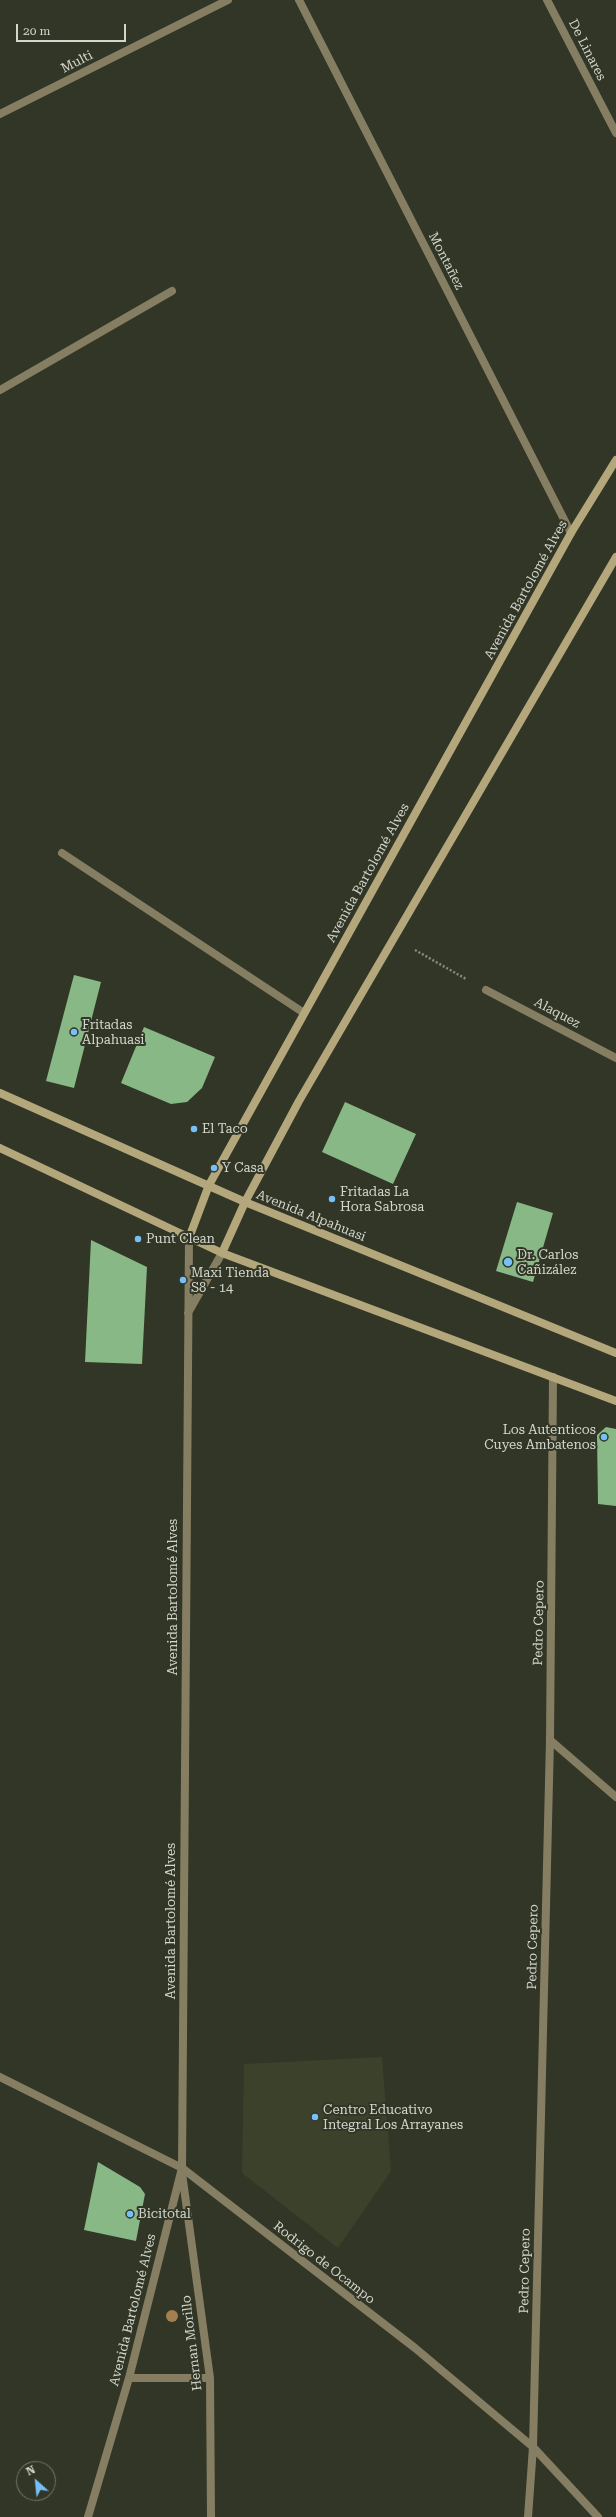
<!DOCTYPE html>
<html>
<head>
<meta charset="utf-8">
<style>
	body { margin:0 }
	#map { position:relative; width:616px; height:2517px; overflow:hidden; background:#323626; font-family:"Roboto Serif",serif }
	canvas { display:block }
	.north { position:absolute; left:16px; top:2461px; width:40px; height:40px; box-sizing:border-box; background:#323626; border:1px solid #727668; border-radius:50%; rotate:333deg; font-size:11px; font-weight:700; line-height:16px; text-align:center; color:#d3d6cc }
	.north::after { content:''; display:block; margin:auto; width:14px; height:18px; background:#77bff7; clip-path:polygon(50% 0,100% 100%,50% 72%,0 100%) }
	.scale { position:absolute; left:16px; top:24px; width:110px; height:18px; box-sizing:border-box; border:2px solid #d3d6cc; border-top:0; padding-left:5px; font-size:12px; line-height:14px; white-space:nowrap; color:#d3d6cc; -webkit-text-stroke:3px #323626; paint-order:stroke }
</style>
</head>
<body>
<div id="map">
<canvas width="616" height="2517"></canvas>
<div class="north">N</div>
<div class="scale">20 m</div>
</div>
<script>
const c = document.querySelector('canvas').getContext('2d');
c.lineJoin = 'round';
function fill(path, color) { c.fillStyle = color; c.fill(path, 'evenodd'); }
function stroke(path, color, width, dash) { c.strokeStyle = color; c.lineWidth = width; c.lineCap = dash ? 'butt' : 'round'; c.setLineDash(dash || []); c.stroke(path); }
function drawText(font, color, halo, rows, align = 'center') {
  c.font = font + ' "Roboto Serif",serif'; c.lineWidth = 4; c.setLineDash([]); c.textBaseline = 'middle'; c.strokeStyle = halo; c.fillStyle = color; for (const [text, x, y, turn = 0] of rows) {
    c.save(); c.translate(x, y); c.rotate((+turn || 0) * Math.PI / 180); c.textAlign = isNaN(turn) ? turn : align; if (halo) c.strokeText(text, 0, 0); c.fillText(text, 0, 0); c.restore();
  }
}
fill(new Path2D(`
	M382 2057 391 2171 338 2248 242 2173 244 2064Z`), '#3c412b');
fill(new Path2D(`
	M74 975 101 982 74 1088 46 1081Z
	M144 1027 215 1057 202 1088 187 1102 171 1104 121 1083Z
	M345 1102 416 1134 393 1184 322 1152Z
	M517 1202 553 1213 533 1282 496 1271Z
	M91 1240 147 1267 142 1364 85 1362Z
	M606 1427 616 1429V1506L598 1504 597 1435Z
	M98 2162 140 2187 145 2194 136 2241 84 2230Z`), '#88b885');
stroke(new Path2D(`
	M415 950 466 979`), '#898d80', 2.5, [2, 2]);
stroke(new Path2D(`
	M0 390 172 291`), '#867e63', 8);
stroke(new Path2D(`
	M299 0 571 533
	M547 0 616 133
	M0 114 228 0
	M62 853 304 1013
	M486 990 616 1058
	M188 1313 222 1253
	M550 1740 616 1797
	M0 2077 182 2168 415 2348 533 2447 598 2517
	M182 2173 210 2378 211 2517
	M129 2378H210
	M88 2517 129 2378 182 2168 189 1238
	M528 2517 533 2447 550 1740 553 1377`), '#867e63', 8);
stroke(new Path2D(`
	M0 1093 245 1202 616 1353
	M0 1148 222 1253 616 1401
	M189 1238 209 1185 571 533 616 460
	M222 1253 245 1202 299 1101 616 557`), '#b4a77c', 8);
c.fillStyle = '#a2804f';
for (const [x, y] of [
	[172,2316]
]) { c.beginPath(); c.arc(x, y, 6, 0, 2 * Math.PI); c.fill(); }
for (const [x, y, r, color] of [
	[74,1032,4,"#77bff7"],
	[194,1129,4,"#77bff7"],
	[214,1168,4,"#77bff7"],
	[332,1199,4,"#77bff7"],
	[138,1239,4,"#77bff7"],
	[508,1262,5,"#77bff7"],
	[183,1280,4,"#77bff7"],
	[604,1437,4,"#77bff7"],
	[315,2117,4,"#77bff7"],
	[130,2214,4,"#77bff7"]
]) { const dot = new Path2D(); dot.arc(x, y, r, 0, 2 * Math.PI); c.fillStyle = color; c.fill(dot); stroke(dot, '#323626', 1.5); }
drawText('13px', '#d3d6cc', '#323626', [
	["De Linares",587,50,63],
	["Multi",77,62,-27],
	["Montañez",446,261,63],
	["Avenida Bartolomé Alves",526,590,-61],
	["Avenida Bartolomé Alves",368,873,-61],
	["Alaquez",557,1013,28],
	["Avenida Alpahuasi",311,1216,22],
	["Avenida Bartolomé Alves",173,1597,-90],
	["Pedro Cepero",539,1623,-89],
	["Avenida Bartolomé Alves",171,1921,-90],
	["Pedro Cepero",533,1947,-89],
	["Rodrigo de Ocampo",324,2263,38],
	["Pedro Cepero",525,2271,-89],
	["Avenida Bartolomé Alves",133,2310,-76],
	["Hernan Morillo",192,2343,-97]
]);
drawText('13px', '#d3d6cc', '#323626', [
	["Fritadas",82,1025],
	["Alpahuasi",82,1040],
	["El Taco",202,1129],
	["Y Casa",222,1168],
	["Fritadas La",340,1192],
	["Hora Sabrosa",340,1207],
	["Punt Clean",146,1239],
	["Dr. Carlos",517,1255],
	["Cañizález",517,1270],
	["Maxi Tienda",191,1273],
	["S8 - 14",191,1288],
	["Los Autenticos",596,1430,"right"],
	["Cuyes Ambatenos",596,1445,"right"],
	["Centro Educativo",323,2110],
	["Integral Los Arrayanes",323,2125],
	["Bicitotal",138,2214]
], 'left');
</script>
</body>
</html>
